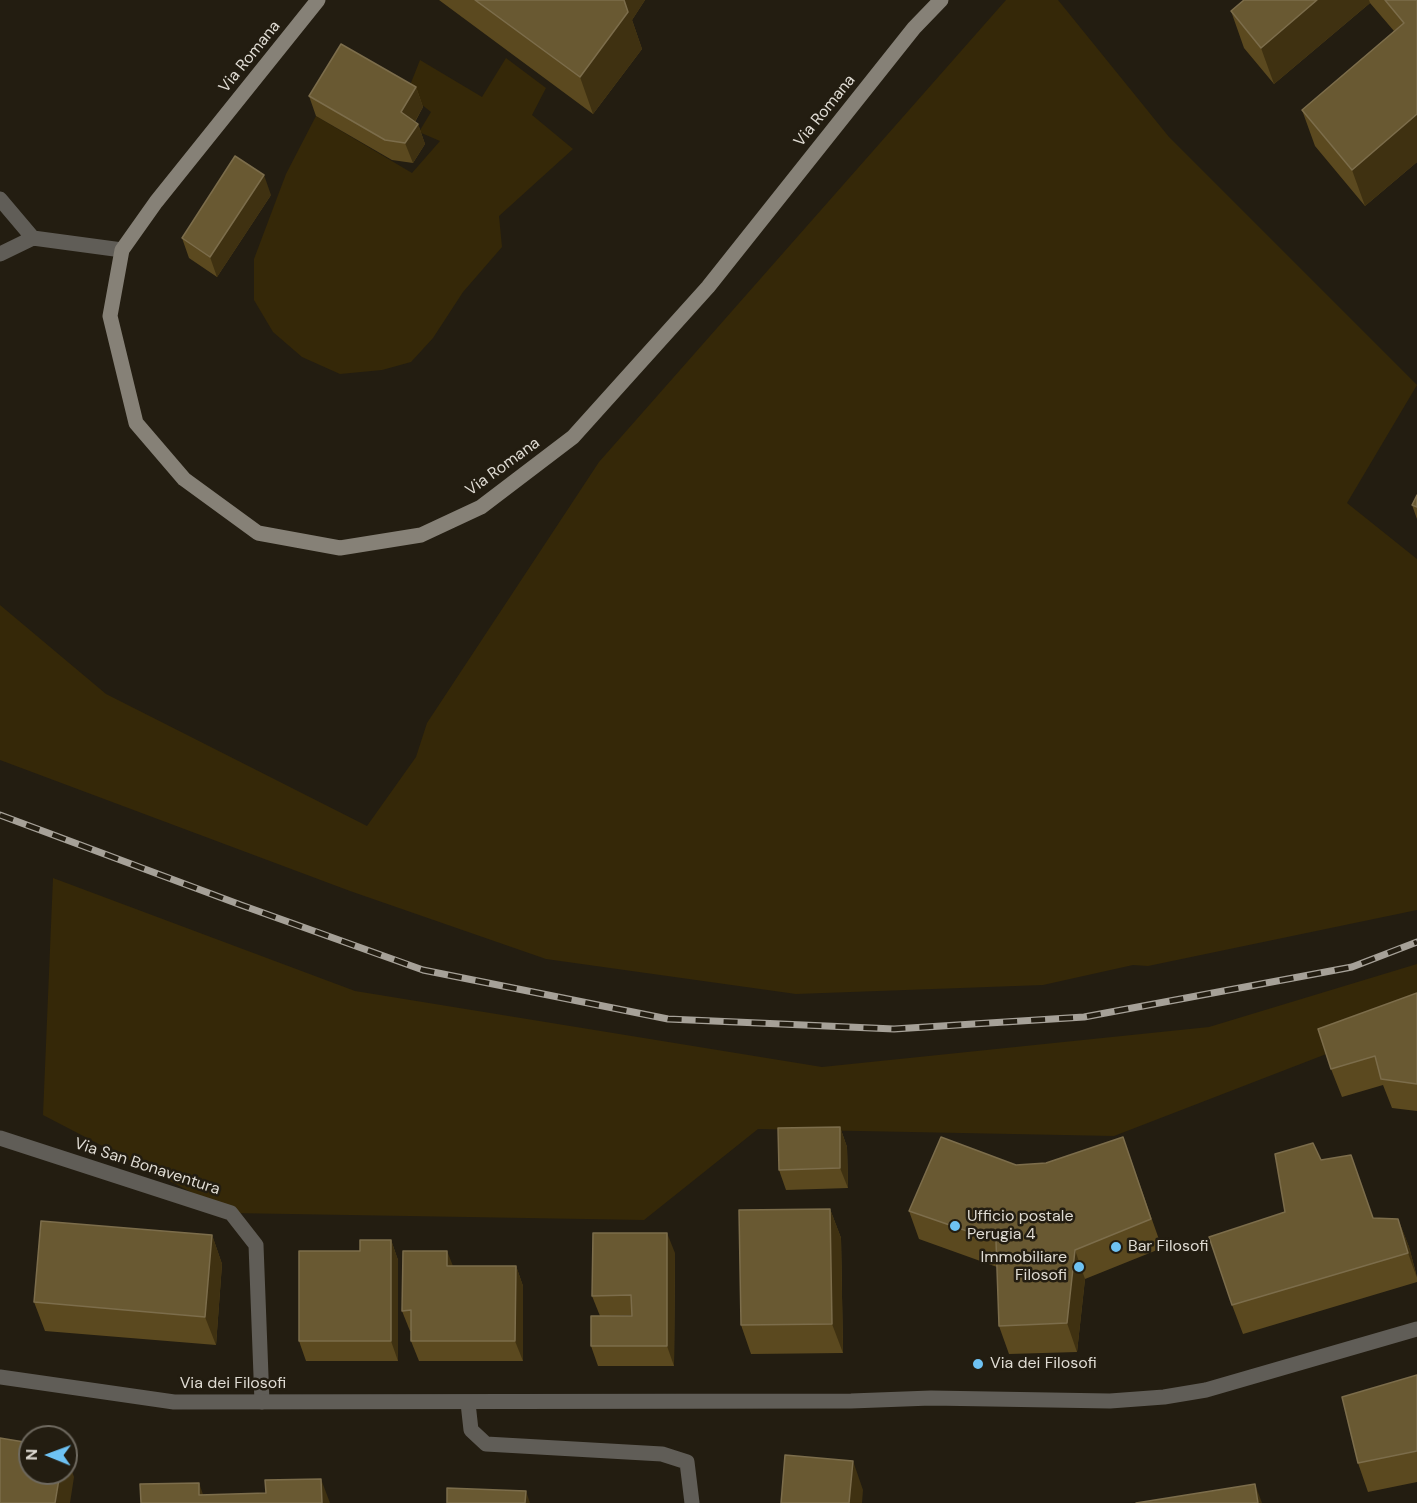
<!DOCTYPE html>
<html>
<head>
<meta charset="utf-8">
<style>
	body { margin:0 }
	#map { position:relative; width:1417px; height:1503px; overflow:hidden; background:#231d11; font-family:"DM Sans",sans-serif }
	canvas { display:block }
	.north { position:absolute; left:18px; top:1425px; width:60px; height:60px; box-sizing:border-box; background:#231d11; border:2px solid #6e695f; border-radius:50%; rotate:271deg; font-size:16px; font-weight:700; line-height:24px; text-align:center; color:#dfdbd3 }
	.north::after { content:''; display:block; margin:auto; width:21px; height:27px; background:#6ec2f3; clip-path:polygon(50% 0,100% 100%,50% 72%,0 100%) }
</style>
</head>
<body>
<div id="map">
<canvas width="1417" height="1503"></canvas>
<div class="north">N</div>
</div>
<script>
const c = document.querySelector('canvas').getContext('2d');
c.lineJoin = 'round';
function fill(path, color) { c.fillStyle = color; c.fill(path, 'evenodd'); }
function stroke(path, color, width, dash) { c.strokeStyle = color; c.lineWidth = width; c.lineCap = dash ? 'butt' : 'round'; c.setLineDash(dash || []); c.stroke(path); }
function drawText(font, color, halo, rows, align = 'center') {
  c.font = font + ' "DM Sans",sans-serif'; c.lineWidth = 5; c.setLineDash([]); c.textBaseline = 'middle'; c.strokeStyle = halo; c.fillStyle = color; for (const [text, x, y, turn = 0] of rows) {
    c.save(); c.translate(x, y); c.rotate((+turn || 0) * Math.PI / 180); c.textAlign = isNaN(turn) ? turn : align; if (halo) c.strokeText(text, 0, 0); c.fillText(text, 0, 0); c.restore();
  }
}
fill(new Path2D(`
	M1006 0H1058L1169 137 1417 385 1347 503 1417 559V910L1148 966 1133 965 1043 985 796 994 546 959 350 891 0 760V605L106 694 367 826 416 757 427 723 599 462Z
	M506 58 546 88 532 115 573 149 499 216 502 247 463 292 433 338 411 362 382 370 340 374 302 357 273 332 254 300V259L286 174 316 116 412 173 440 141 419 132 431 112 407 93 420 60 482 97Z
	M53 878 355 991 822 1067 1209 1027 1417 964V1019L1114 1136 758 1129 644 1220 231 1213 43 1115Z`), '#352808');
stroke(new Path2D(`
	M0 199 33 238
	M0 254 33 238 122 250
	M0 1138 231 1213 256 1245 262 1402
	M468 1403 471 1430 486 1444 662 1454 687 1462 692 1503`), '#605d57', 15);
stroke(new Path2D(`
	M0 1377 174 1402 851 1401 931 1398 1110 1401 1164 1397 1206 1390 1417 1329`), '#605d57', 15);
stroke(new Path2D(`
	M318 0 156 202 122 250 110 316 136 423 184 479 258 533 340 548 421 535 481 507 573 437 708 287 914 28 941 0`), '#868177', 15);
const rail = new Path2D(`
	M0 815 241 905 423 970 668 1019 894 1029 1084 1017 1352 967 1417 942`);
stroke(rail, '#a6a198', 7);
stroke(rail, '#231d11', 4.5, [14]);
fill(new Path2D(`
	M439 0H645L632 20 642 49 593 114Z
	M1244 0H1417V162L1365 206 1315 146 1302 110 1394 31 1370 3 1274 84 1244 48 1231 11Z
	M416 87 423 107 415 122 418 124 425 144 413 163 392 160 316 116 309 96Z
	M271 195 217 277 189 258 182 238Z
	M1417 495V519L1412 505Z
	M1417 993V1111L1392 1108 1383 1085 1342 1097 1331 1069Z
	M840 1127 847 1147 848 1188 786 1190 779 1170Z
	M1123 1137 1162 1248 1085 1279 1077 1352 1009 1354 999 1326 997 1267 919 1239 909 1211 1016 1165 1046 1163Z
	M1321 1160 1373 1218 1398 1219 1409 1247 1417 1277V1282L1243 1334 1232 1305 1285 1212Z
	M830 1209 841 1238 843 1353 751 1354 741 1325Z
	M212 1235 222 1264 216 1345 45 1331 34 1302Z
	M391 1240 398 1260V1361H306L299 1341 360 1251Z
	M675 1253 674 1366H598L591 1346 632 1315 600 1316 592 1296Z
	M516 1266 523 1286V1361H419L411 1341V1331H410L402 1311Z
	M1417 1375V1482L1368 1492 1358 1463Z`), '#5b491f');
fill(new Path2D(`
	M624 0H645L632 20 642 49 593 114 580 77Z
	M1317 0H1369L1370 3 1274 84 1261 48Z
	M416 87 423 107 409 132 401 112Z
	M1417 114V162L1365 206 1352 170Z
	M418 124 425 144 413 163 405 143Z
	M264 175 271 195 217 277 210 257Z
	M840 1127 847 1147 848 1188 840 1168Z
	M830 1209 841 1238 843 1353 832 1324Z
	M1398 1219 1409 1247 1417 1278 1408 1253Z
	M667 1233 675 1253 674 1366 667 1346Z
	M212 1235 222 1264 216 1345 205 1317Z
	M391 1240 398 1260V1361L391 1341Z
	M1075 1250 1085 1279 1077 1352 1067 1323Z
	M447 1251 455 1271 447 1266Z
	M516 1266 523 1286V1361L515 1341Z
	M66 1454 74 1477 70 1503H55L60 1473H66Z
	M853 1461 863 1490 862 1503H849Z
	M321 1479 330 1503H322Z
	M199 1483 206 1503 199 1495Z
	M1255 1484 1262 1503H1258Z
	M526 1491 530 1503H525Z`), '#3f3111');
const building = new Path2D(`
	M475 0H624L628 12 580 77Z
	M1244 0H1317L1261 48 1231 11Z
	M1385 0H1417V114L1352 170 1302 110 1404 23Z
	M341 44 416 87 401 112 418 124 405 143 385 140 309 96Z
	M235 156 264 175 210 257 182 238Z
	M1417 495V507L1412 505Z
	M1417 993V1084L1381 1079 1375 1056 1331 1069 1318 1029Z
	M840 1127V1168L779 1170 778 1128Z
	M941 1137 1016 1165 1046 1163 1123 1137 1151 1219 1075 1250 1067 1323 999 1326 996 1241 909 1211Z
	M1313 1143 1321 1160 1351 1155 1373 1218 1398 1219 1408 1253 1232 1305 1209 1237 1285 1212 1275 1154Z
	M830 1209 832 1324 741 1325 739 1210Z
	M41 1221 212 1235 205 1317 34 1302Z
	M593 1233H667V1346H591V1316H632L631 1295 592 1296Z
	M360 1240H391V1341H299V1251H360Z
	M403 1251H447V1266H516L515 1341H411V1310L402 1311Z
	M1417 1375V1451L1358 1463 1342 1397Z
	M0 1438 30 1443V1473H60L55 1503H0Z
	M785 1455 853 1461 849 1503H781Z
	M321 1479 322 1503H141L140 1484 199 1483V1495L266 1493 265 1480Z
	M1255 1484 1258 1503H1136Z
	M447 1488 526 1491 525 1503H447Z`);
fill(building, '#695932');
stroke(building, '#7c6d4b', 1.5);
for (const [x, y, r, color] of [
	[955,1226,6,"#6ec2f3"],
	[1116,1247,6,"#6ec2f3"],
	[1079,1267,6,"#6ec2f3"],
	[978,1364,6,"#6ec2f3"]
]) { const dot = new Path2D(); dot.arc(x, y, r, 0, 2 * Math.PI); c.fillStyle = color; c.fill(dot); stroke(dot, '#231d11', 2); }
drawText('16px', '#dfdbd3', '#231d11', [
	["Via Romana",250,57,-51],
	["Via Romana",825,111,-51],
	["Via Romana",503,467,-36],
	["Via San Bonaventura",147,1167,18],
	["Via dei Filosofi",233,1384]
]);
drawText('16px', '#dfdbd3', '#231d11', [
	["Ufficio postale",967,1217],
	["Perugia 4",967,1235],
	["Bar Filosofi",1128,1247],
	["Immobiliare",1067,1258,"right"],
	["Filosofi",1067,1276,"right"],
	["Via dei Filosofi",990,1364]
], 'left');
</script>
</body>
</html>
